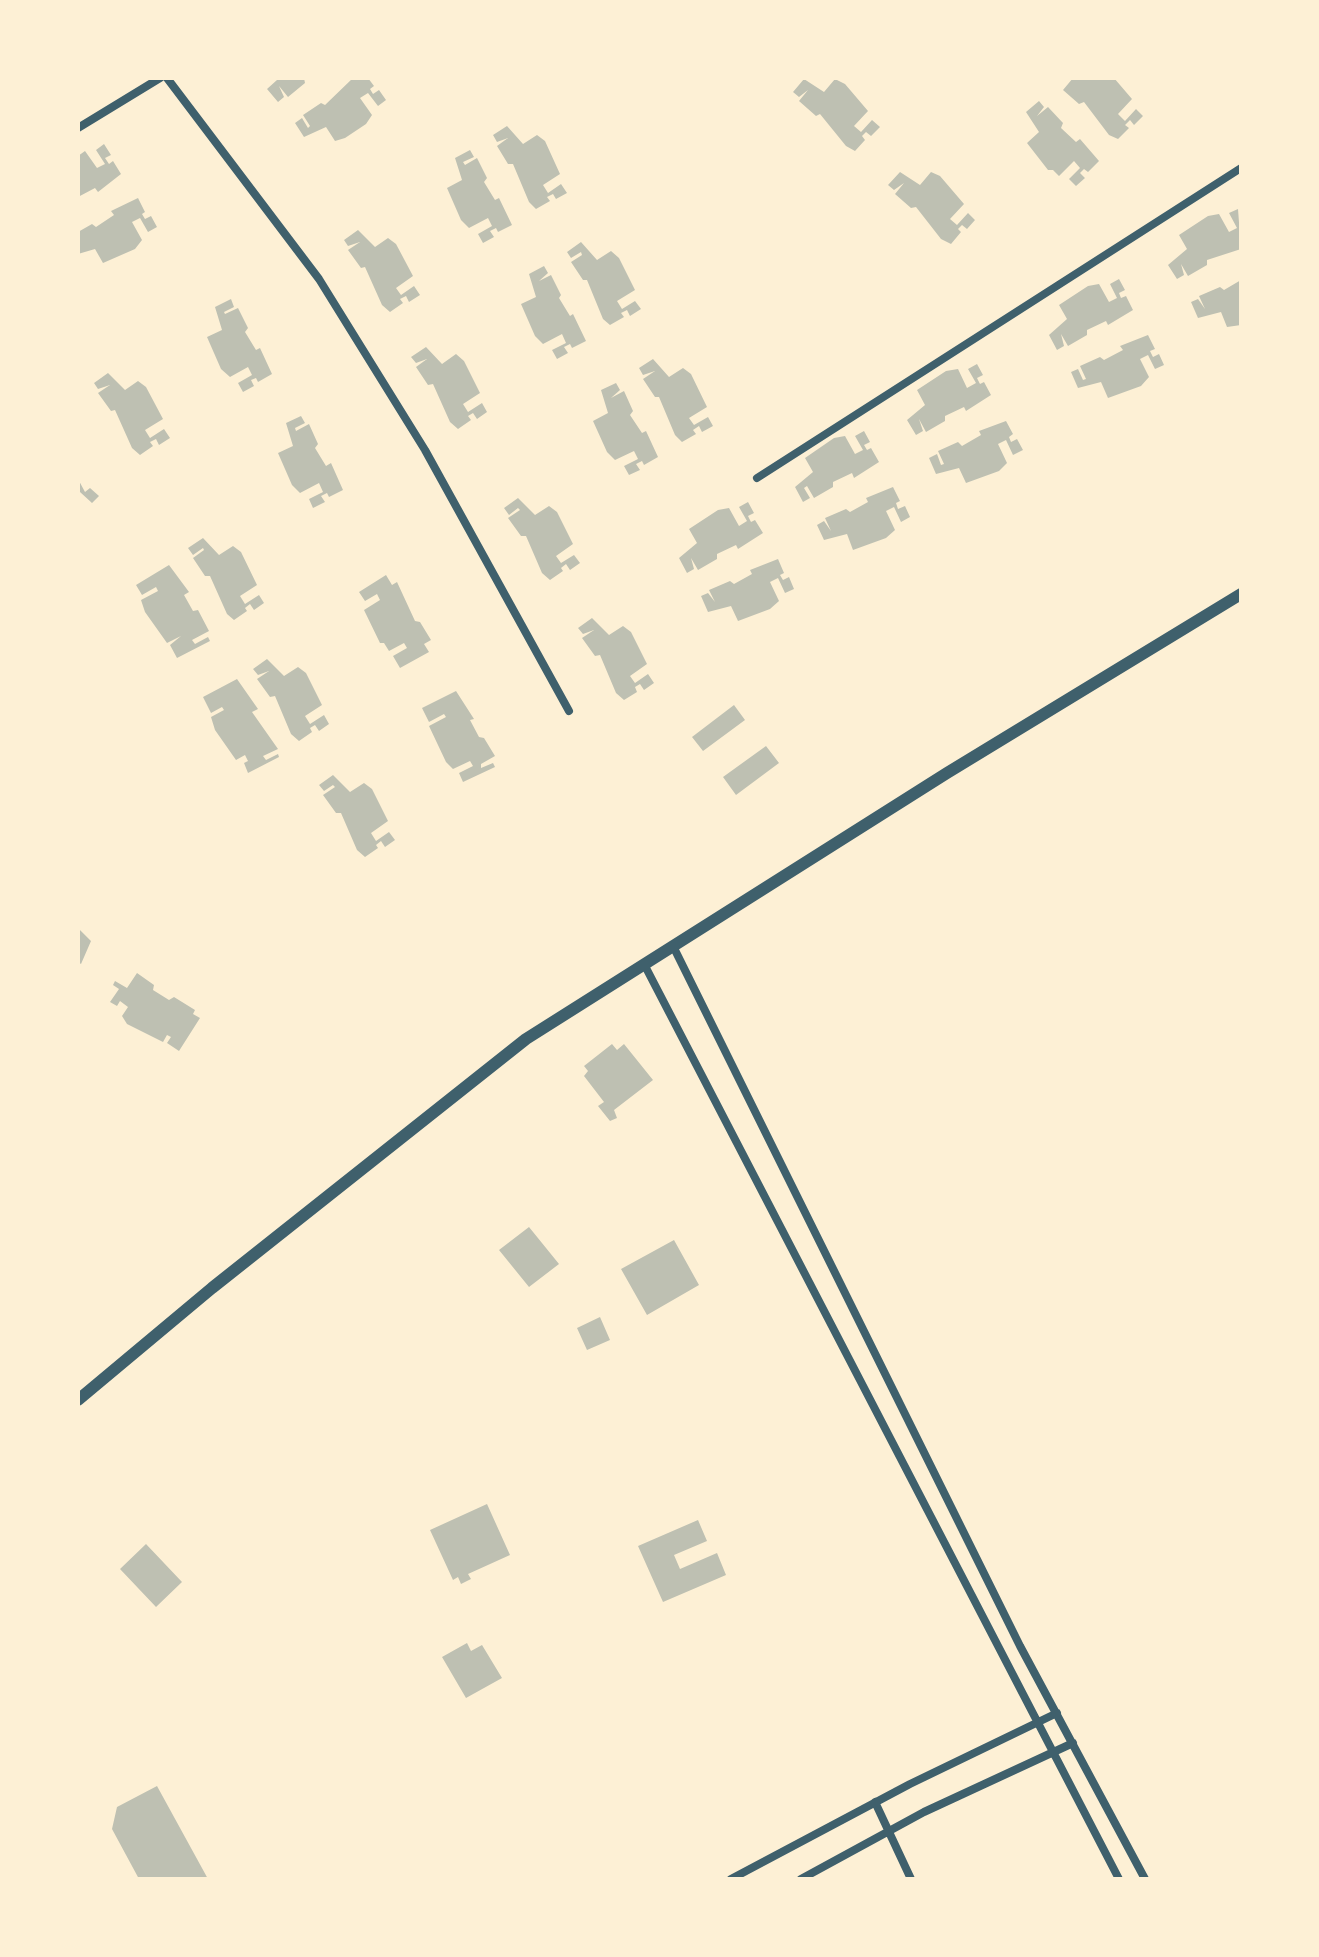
<!DOCTYPE html>
<html>
<head>
<meta charset="utf-8">
<style>
	body { margin:0 }
	#map { position:relative; width:1319px; height:1957px; overflow:hidden; background:#fdf0d5; font-family:"Work Sans",sans-serif }
	canvas { display:block }
	.frame { position:absolute; inset:0; border:80px solid #fdf0d5; pointer-events:none }
</style>
</head>
<body>
<div id="map">
<canvas width="1319" height="1957"></canvas>
<div class="frame"></div>
</div>
<script>
const c = document.querySelector('canvas').getContext('2d');
c.lineJoin = 'round';
function fill(path, color) { c.fillStyle = color; c.fill(path, 'evenodd'); }
function stroke(path, color, width, dash) { c.strokeStyle = color; c.lineWidth = width; c.lineCap = dash ? 'butt' : 'round'; c.setLineDash(dash || []); c.stroke(path); }
fill(new Path2D(`
	M274 78H304L305 83 288 97 279 86 284 97 278 102 267 89 277 80Z
	M353 78H368L374 86 370 89 373 94 379 90 386 100 378 106 368 93 360 98 372 115 366 124 345 138 335 141 326 127 304 137 295 123 302 118 308 128 310 126 303 115 321 103 325 105Z
	M1073 78H1114L1132 99 1118 114 1125 121 1136 109 1143 116 1134 125 1130 120 1125 125 1129 128 1118 139 1109 135 1084 102 1079 104 1063 90Z
	M804 79 824 92 835 79 845 84 868 111 854 126 861 132 872 120 880 127 871 136 866 132 862 136 865 140 855 151 846 146 820 114 816 116 799 101 808 90 799 97 793 92Z
	M1039 101 1044 107 1037 116 1048 107 1063 123 1061 128 1076 142 1080 139 1099 161 1088 172 1084 169 1080 173 1085 178 1076 186 1069 179 1080 168 1074 161 1059 176 1053 170H1048L1027 143 1039 132 1026 112Z
	M507 126 523 144 537 135 545 141 560 174 543 185 548 193 561 184 567 193 556 199 553 194 547 197 550 201 536 209 529 202 513 164H508L497 146 508 138 497 142 493 135Z
	M104 144 111 155 105 158 109 164 113 161 121 174 98 192 95 188 78 197V156L85 151 97 168 105 164 96 150Z
	M470 150 474 157 463 162 465 165 477 158 487 178 484 182 495 200 499 198 512 225 498 232 496 228 490 231 494 237 483 243 478 234 492 226 488 218 469 228 461 220 447 188 462 180 455 158Z
	M900 172 920 185 931 172 940 176 964 204 950 219 957 225 968 213 975 220 967 229 962 225 958 229 961 232 951 244 941 239 916 207 911 208 895 194 904 183 894 190 888 185Z
	M138 198 145 212 142 214 145 219 151 216 157 227 148 232 140 218 132 222 142 240 135 249 103 263 95 249 78 254V232L92 224 96 227 114 215 111 211Z
	M1238 209 1241 249 1207 260V265L1188 276 1181 264 1184 275 1177 279 1168 265 1187 249 1179 235 1208 216 1219 214 1229 232 1237 228 1229 213Z
	M358 230 375 247 388 238 396 244 413 276 396 288 401 295 414 286 420 295 409 302 406 296 400 299 403 303 390 312 382 305 365 267 361 268 348 250 360 242 348 246 344 240Z
	M581 242 597 260 611 251 619 258 635 290 617 301 622 309 635 301 641 309 630 316 627 310 621 313 624 317 610 325 603 319 587 280H583L571 262 582 255 581 252 571 258 567 252Z
	M544 266 548 273 539 281 551 275 561 295 559 298 570 316 573 314 586 341 572 348 570 344 564 347 568 353 557 359 552 350 566 343 562 334 543 344 535 336 521 304 536 297 529 274Z
	M1119 279 1125 290 1119 293 1121 298 1126 296 1133 310 1108 325 1106 321 1087 330V335L1068 346 1061 334 1064 346 1057 350 1049 335 1067 319 1059 305 1088 286 1099 284 1109 302 1117 298 1110 284Z
	M1241 280V325L1227 327 1221 312 1198 318 1191 302 1198 299 1205 309 1199 296 1220 287 1224 290Z
	M231 299 234 307 224 312 225 314 238 308 248 328 245 332 256 350 260 348 272 374 258 382 256 378 251 380 254 386 243 392 238 383 252 375 248 367 230 377 221 369 207 337 222 330 215 307Z
	M1148 335 1155 349 1150 351 1153 357 1159 354 1164 365 1155 369 1148 355 1140 359 1149 377 1141 386 1108 398 1101 382 1078 388 1071 372 1078 369 1083 380 1086 379 1080 366 1100 357 1104 360 1123 350 1120 346Z
	M426 347 442 364 456 354 464 361 480 393 463 404 468 412 482 403 487 412 477 419 473 413 468 416 471 420 458 429 450 422 433 384 428 385 416 367 427 359 416 363 411 357Z
	M653 359 669 377 683 368 691 374 707 407 689 418 694 425 708 417 713 426 702 432 699 426 693 430 696 434 682 442 675 435 659 397H655L643 379 655 371 643 375 639 368Z
	M977 364 983 375 977 378 980 384 984 382 991 395 966 411 964 407 945 416V421L926 432 919 419 923 431 916 435 907 420 925 405 917 390 946 371 958 369 967 388 976 383 968 369Z
	M108 373 125 390 138 381 146 387 163 419 145 430 150 438 164 429 170 438 159 445 156 439 150 442 153 446 140 455 132 448 115 410 111 411 98 393 110 385 98 389 94 383Z
	M616 383 620 390 611 398 624 391 633 411 630 415 642 433 646 431 658 457 644 465 642 461 636 464 640 470 629 475 624 466 638 459 634 451 615 460 607 452 593 421 608 413 601 390Z
	M301 416 305 423 295 428 296 431 309 424 318 444 315 448 326 466 331 463 343 490 329 497 327 493 321 496 325 502 313 508 309 499 323 492 319 483 300 493 292 485 278 453 293 446 286 423Z
	M1006 421 1013 434 1009 437 1011 442 1017 439 1023 450 1013 455 1006 440 998 444 1007 463 999 471 966 483 959 468 936 474 929 458 937 454 941 465 944 464 938 451 958 442 962 446 981 435 979 431Z
	M864 431 870 442 864 445 867 450 871 448 879 462 854 478 852 473 833 482V487L814 498 807 486 804 488 810 498 803 502 795 487 813 472 805 458 834 438 845 436 855 454 863 450 855 436Z
	M78 479 85 492 90 488 99 496 92 503 80 492 78 495Z
	M893 487 900 501 896 503 898 509 905 506 910 517 901 522 894 507 886 511 895 530 886 538 853 550 847 534 824 540 817 525 824 521 831 531 825 518 846 509 850 512 868 502 866 498Z
	M518 498 535 515 549 506 557 512 573 544 556 556 561 563 574 555 580 563 570 570 566 564 561 568 563 571 550 580 542 573 526 536H521L508 518 520 510 518 508 509 515 504 508Z
	M748 502 754 513 748 516 751 522 755 520 763 533 738 549 736 545 717 554V559L698 570 691 558 694 569 687 573 679 558 697 543 689 529 718 510 729 508 739 526 747 521 739 507Z
	M203 538 219 555 233 546 241 552 257 585 240 596 245 604 259 595 264 603 254 610 250 604 245 608 247 611 234 620 227 614 210 576H205L193 558 204 550 203 548 193 555 188 548Z
	M778 559 784 573 780 575 783 580 789 577 794 589 785 593 778 578 770 582 779 601 770 609 738 621 731 606 708 612 701 596 708 593 715 602 709 590 730 581 734 584 752 574 750 570Z
	M169 565 189 592 184 595 193 611 198 610 209 631 192 640 195 644 208 637 210 641 177 658 170 645 181 636 167 643 145 612 141 600 158 591 156 587 142 595 136 585Z
	M386 575 392 585 397 582 415 621 420 622 431 640 424 644 429 652 400 668 393 656 407 648 404 643 389 651 384 643H380L364 610 380 600 377 594 365 601 359 592Z
	M592 618 609 635 623 626 631 632 647 664 630 676 635 683 648 674 654 683 644 690 640 684 635 687 637 692 624 700 616 693 600 655 595 656 582 638 594 630 583 634 578 628Z
	M267 659 284 676 298 667 306 673 322 705 305 716 310 724 324 715 329 724 319 731 315 725 310 728 312 732 299 741 291 734 275 696 270 697 257 679 269 671 258 675 253 669Z
	M237 679 258 709 252 712 278 749 263 756 266 760 278 754 279 757 248 773 244 763 248 761 245 755 236 760 215 730 211 717 224 710 222 707 211 713 203 697Z
	M456 691 474 719 470 720 479 737 484 738 495 756 481 764V768L493 763 495 767 463 782 459 773 473 766 470 761 453 769 446 762 429 726 446 717 444 714 429 722 422 708Z
	M734 705 745 720 703 751 692 737Z
	M766 746 779 763 736 795 723 777Z
	M333 775 350 792 364 783 372 789 388 821 371 833 376 841 389 832 395 840 385 847 381 841 376 845 378 848 365 857 357 850 341 813H336L323 795 335 787 333 785 324 791 319 785Z
	M78 928 91 941 81 964 78 962Z
	M137 973 154 985 153 990 169 1000 174 997 195 1010 193 1014 200 1018 179 1051 167 1043 171 1037 167 1035 163 1042 127 1024 122 1016 128 1007 120 1001 117 1006 110 1002 119 989 113 985 115 981 127 988Z
	M612 1044 617 1050 624 1044 653 1080 614 1110 617 1118 610 1121 598 1106 604 1102 584 1076 588 1071 584 1066Z
	M529 1227 559 1264 529 1287 499 1250Z
	M674 1240 699 1285 647 1315 621 1269Z
	M600 1317 610 1340 587 1350 577 1328Z
	M487 1504 510 1555 468 1574 471 1579 461 1584 458 1577 453 1580 430 1530Z
	M698 1520 707 1541 674 1555 680 1569 717 1553 726 1575 663 1602 638 1546Z
	M146 1544 182 1582 156 1607 120 1569Z
	M467 1643 471 1651 482 1645 502 1678 466 1698 442 1657Z
	M157 1786 208 1879H139L112 1829 117 1807Z`), '#bec0b2');
stroke(new Path2D(`
	M167 78 319 279 425 450 569 711
	M78 128 160 78
	M757 478 1241 168
	M673 946 1020 1646 1145 1879
	M644 964 1119 1879
	M875 1802 911 1879
	M731 1879 910 1784 1057 1713
	M801 1879 924 1812 1073 1743`), '#3f606c', 8);
stroke(new Path2D(`
	M78 1400 212 1288 526 1039 947 773 1241 594`), '#3f606c', 12);
</script>
</body>
</html>
